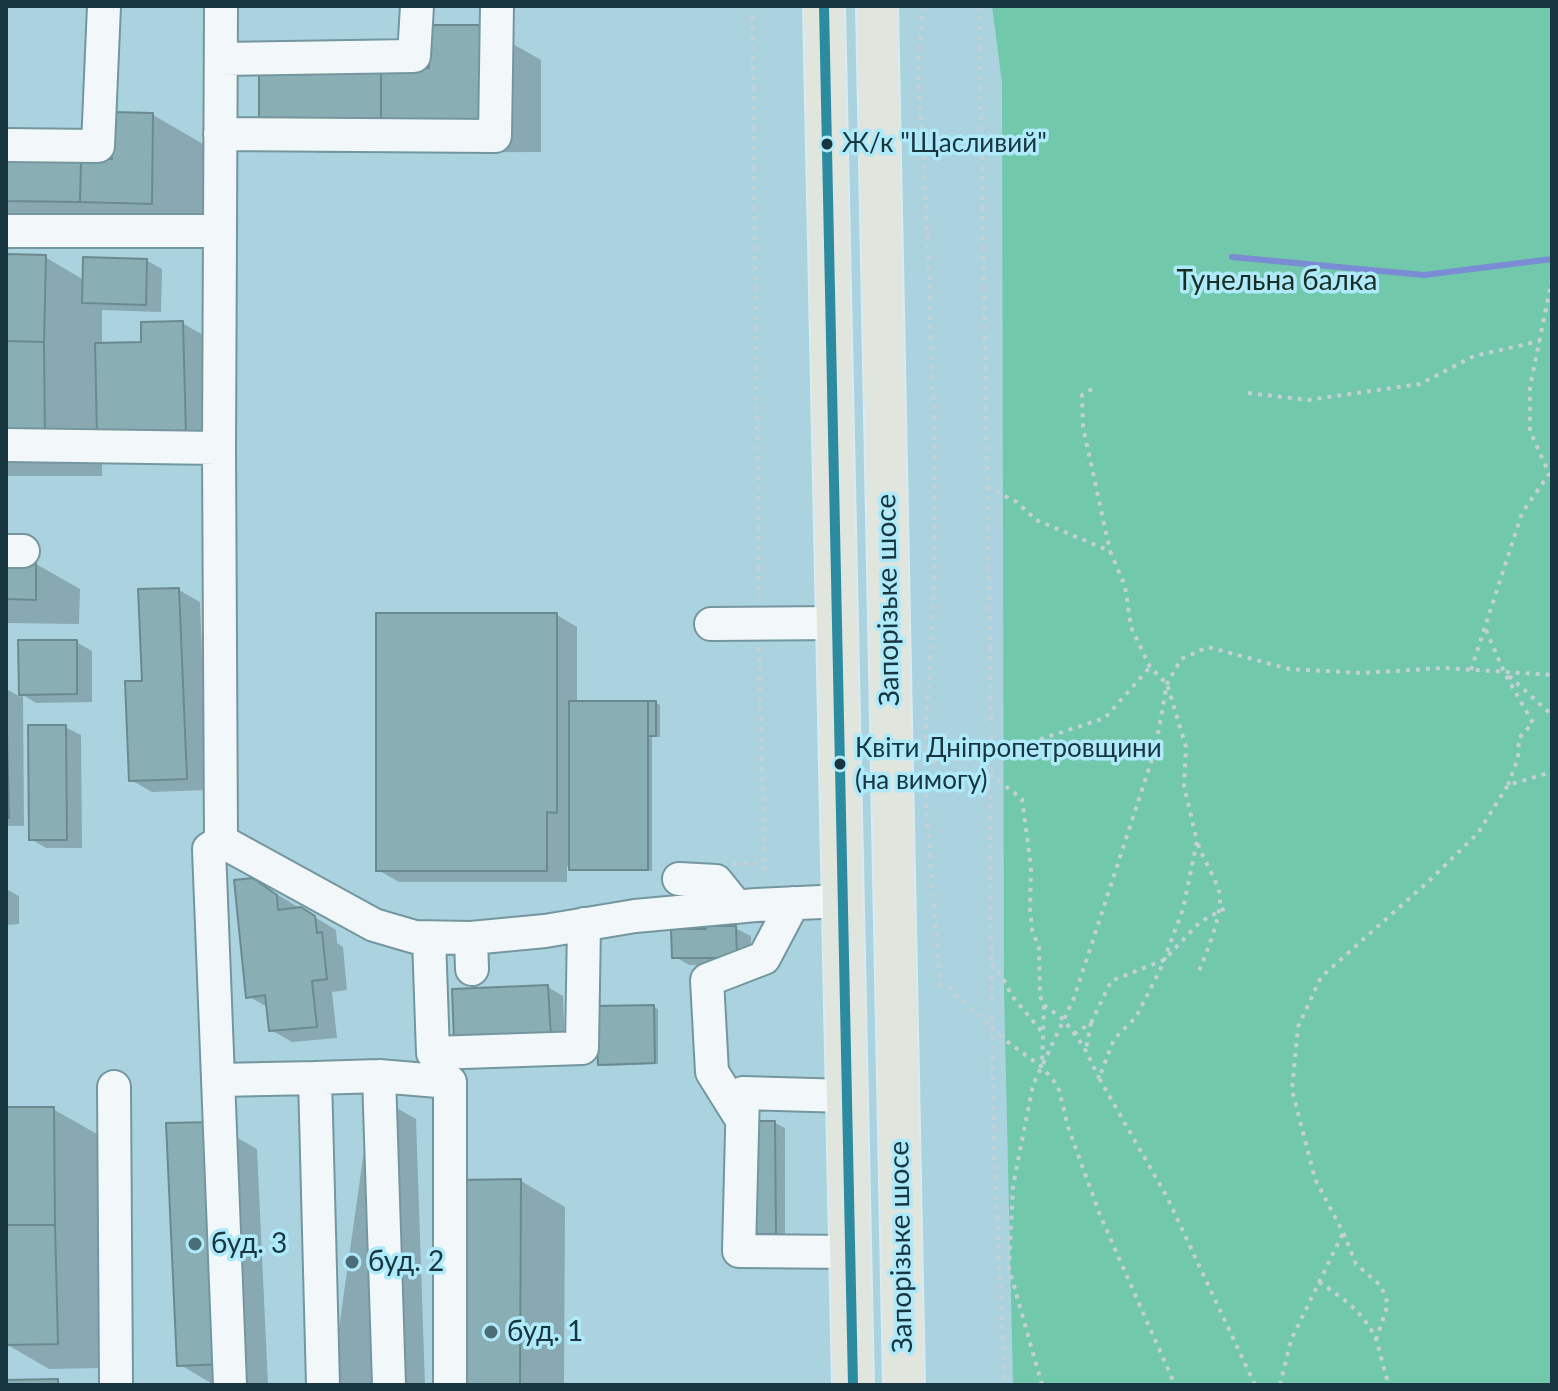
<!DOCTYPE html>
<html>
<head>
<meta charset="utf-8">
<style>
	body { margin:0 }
	#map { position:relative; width:1558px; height:1391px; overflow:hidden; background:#aad3df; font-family:Lato,sans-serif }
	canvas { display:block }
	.frame { position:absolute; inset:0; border:8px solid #17363f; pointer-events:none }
</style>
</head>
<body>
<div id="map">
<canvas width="1558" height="1391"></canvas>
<div class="frame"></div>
</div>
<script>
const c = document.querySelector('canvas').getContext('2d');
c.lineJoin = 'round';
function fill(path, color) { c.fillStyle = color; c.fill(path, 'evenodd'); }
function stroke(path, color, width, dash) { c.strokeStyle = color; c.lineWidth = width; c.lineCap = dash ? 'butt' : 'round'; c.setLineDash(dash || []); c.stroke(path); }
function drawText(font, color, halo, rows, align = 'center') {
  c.font = font + ' Lato,sans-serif'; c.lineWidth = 7; c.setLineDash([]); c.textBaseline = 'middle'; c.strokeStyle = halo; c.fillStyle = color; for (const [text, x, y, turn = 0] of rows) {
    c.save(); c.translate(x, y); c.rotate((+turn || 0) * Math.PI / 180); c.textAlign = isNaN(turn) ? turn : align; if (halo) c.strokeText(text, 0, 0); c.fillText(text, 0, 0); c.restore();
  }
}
fill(new Path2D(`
	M992 6H1552V1385H1013L1004 991 1002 83Z`), '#72c8ab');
fill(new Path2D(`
	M483 27 541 60V152L319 153 261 120 431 70Z
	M153 115 210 148 208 235 6 232V160L114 161Z
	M6 256 45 257 84 280 146 260 162 269 161 312 102 310V345L143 344 182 323 203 335 206 446 102 438V476H6Z
	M6 563 36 564 80 589 79 624 6 623Z
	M179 590 200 602 207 790 152 792 131 780 144 683Z
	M557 615 577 627V703H656L660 705V737H652V871H575L567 866V882H399L378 870Z
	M20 642H76L92 651V702L36 703 23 695 24 826H6V689L21 697Z
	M65 727 81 735 82 848H46L31 839Z
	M253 880 336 930 337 943 343 947 347 990 332 992 337 1038 292 1042 271 1030 269 1008 248 996Z
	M6 889 19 896V924L6 925Z
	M735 928 751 936V966L689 965 674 956Z
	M548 987 563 996 565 1046 471 1050Z
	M654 1007 658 1009V1064L604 1066 600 1064Z
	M372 1094 416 1119 425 1385H331Z
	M6 1109H53L97 1134 101 1368 49 1369 6 1344Z
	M775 1123 785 1128V1239H762L752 1233Z
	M213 1124 257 1149 268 1385H214L179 1364Z
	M521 1181 565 1207 564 1385H463Z`), '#0003');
stroke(new Path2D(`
	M1232 257 1424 275 1552 259`), '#7a8cd4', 6);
const building = new Path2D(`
	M429 25H484L485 120 381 121V68H429Z
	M381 68V121H259V69Z
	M113 112 153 113 152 204 80 202 81 159H112Z
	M6 158 81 159 80 202 6 201Z
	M6 254 46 255 44 342 6 341Z
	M83 257 147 259 146 305 82 303Z
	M183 321 186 435 97 437 95 343 141 342V322Z
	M6 341 44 342 45 445H6Z
	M6 561 36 562V600L6 599Z
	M179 588 187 779 129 781 125 681H142L138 589Z
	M376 613H557V813L547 812V871H376Z
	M18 640H77V694L19 695Z
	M6 687 9 818H6Z
	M569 701H648V870H569Z
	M648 701H656V736H648Z
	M28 725H66L67 840H29Z
	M253 878 277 895 278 910 301 907 315 916 317 933 322 932 327 979 312 981 317 1027 269 1031 265 995 246 998 234 880Z
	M705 926H736L737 958H672L671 929H706Z
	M548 985 551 1038 454 1042 452 989Z
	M654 1005 655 1063 598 1065 595 1006Z
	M372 1092 382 1385H329L319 1093Z
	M372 1092 382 1385H329L319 1093Z
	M6 1107H54L55 1225H6Z
	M750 1121H775L776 1234H750Z
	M214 1122 225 1364 177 1366 166 1123Z
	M521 1179 520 1385H462L459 1180Z
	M6 1225H55L58 1344 6 1345Z
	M58 1379V1385H6V1380Z`);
fill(building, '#89aeb4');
stroke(building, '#6b8a90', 2);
const minor = new Path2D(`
	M221 6 219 448 221 841 209 849 230 1385
	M221 59 414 56 417 6
	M220 134 495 136 497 6
	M6 145 98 146 104 6
	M6 231H219
	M6 445 219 448
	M6 551H23
	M711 624 838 623
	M221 841 374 925 415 937 471 938 545 931 635 916 756 905 843 901
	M679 879 716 881 737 907
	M429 938 433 1053 582 1048 584 924
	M471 938 472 969
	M379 1076 389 1385
	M315 1078 379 1076 450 1082V1385
	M218 1080 315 1078 323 1385
	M114 1087 116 1385
	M847 1096 743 1093 739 1251 851 1252
	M742 1120 712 1072 707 980 764 958 793 903`);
const major = new Path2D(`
	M824 6 853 1385
	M877 6 904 1385`);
stroke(minor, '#74969f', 36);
stroke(major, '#d9ebf1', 44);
stroke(new Path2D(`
	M752 6 759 598
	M923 6 918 71 927 224 935 458 933 610 924 758
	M979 6 992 755 990 774 993 1130 1005 1385
	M1552 279 1530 387V431L1552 480
	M1092 389 1082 395 1083 427 1110 551
	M1248 393 1308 400 1420 384 1474 356 1540 341
	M987 487 1017 502 1036 520 1110 551 1125 586 1131 627 1150 667 1167 684 1186 747 1184 786 1197 841 1183 909 1161 968 1136 1017 1114 1039 1099 1078 1167 1197 1255 1385
	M1486 630 1504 672 1533 723 1519 738 1518 758 1508 785
	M759 647 765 878
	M1471 670 1522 513 1549 474
	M1509 676 1552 715
	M923 763 992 755 1105 718 1150 667
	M924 774 940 985 948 987 1005 1040 1042 1067 1058 1086 1068 1127 1100 1215 1175 1385
	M990 774 1022 799 1031 867 1030 909 1032 930 1039 948 1040 996 1044 1005 1042 1064
	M1198 844C1203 859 1214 875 1219 891 1224 912 1207 951 1199 971
	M733 864 764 863
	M992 963 1003 978 1012 996 1042 1032
	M1044 1005 1064 1020 1084 1047 1099 1078
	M1091 1023 1111 981 1164 960 1200 922 1229 906
	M1074 1034 1091 1023 1086 1049
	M1319 1282C1342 1297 1367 1315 1377 1342 1381 1356 1384 1371 1389 1385
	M1376 1340 1388 1304 1381 1286 1356 1264 1343 1232 1315 1179 1292 1090 1298 1027 1321 977 1430 880 1478 833 1508 785 1552 772
	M1042 1385 1009 1268 1013 1186 1033 1085 1074 998 1155 750 1167 684 1181 659 1208 647 1289 669 1361 673 1444 668 1552 675
	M1280 1385 1291 1340 1343 1233`), '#c3d0d4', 4, [4, 6]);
stroke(minor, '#f2f8fa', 32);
stroke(major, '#e0e5dd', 40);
stroke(new Path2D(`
	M824 6 853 1385`), '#2b8ba1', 10);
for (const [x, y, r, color] of [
	[827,144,7,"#17363f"],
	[840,764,7,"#17363f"],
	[195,1244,8,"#4a6d77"],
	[352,1262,8,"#4a6d77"],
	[491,1332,8,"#4a6d77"]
]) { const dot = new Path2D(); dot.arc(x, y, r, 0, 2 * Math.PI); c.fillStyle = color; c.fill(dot); stroke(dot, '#afeafb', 3); }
drawText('26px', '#17363f', '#afeafb', [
	["Ж/к \"Щасливий\"",842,144],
	["Квіти Дніпропетровщини",855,749],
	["(на вимогу)",855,781]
], 'left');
drawText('28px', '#1a2f23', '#afeafb', [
	["Тунельна балка",1277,281]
]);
drawText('28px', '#17363f', '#afeafb', [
	["Запорізьке шосе",888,600,-91],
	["Запорізьке шосе",901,1247,-91]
]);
drawText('28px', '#17363f', '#afeafb', [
	["буд. 3",211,1244],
	["буд. 2",368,1262],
	["буд. 1",507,1332]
], 'left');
</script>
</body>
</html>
